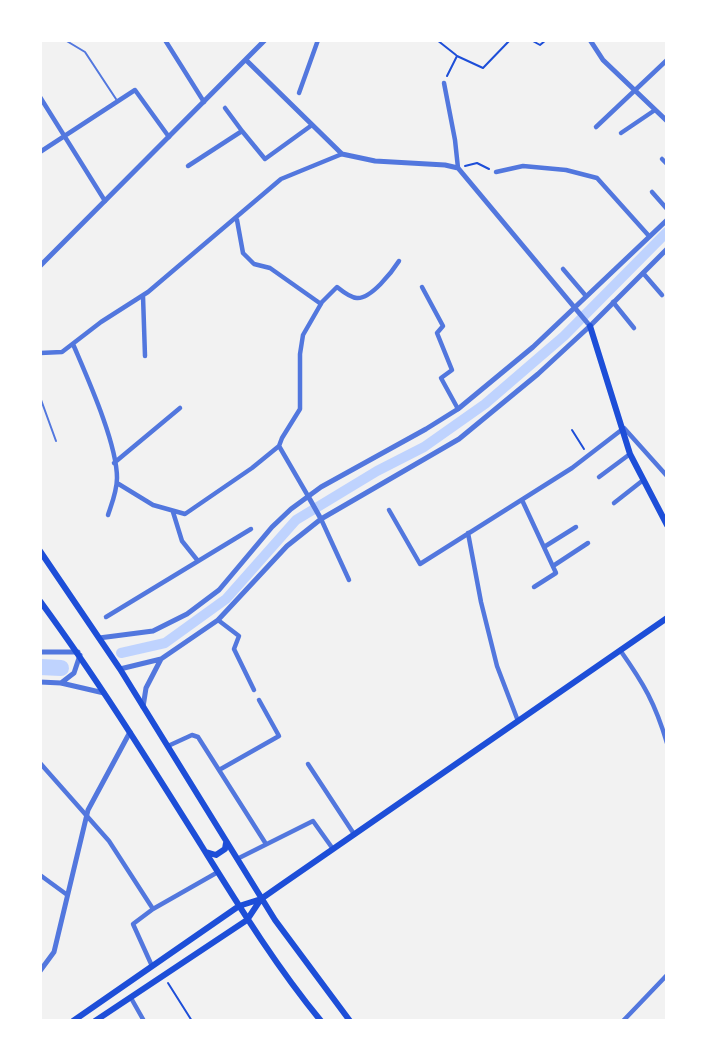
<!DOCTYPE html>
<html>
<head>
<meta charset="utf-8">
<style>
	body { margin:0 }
	#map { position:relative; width:707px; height:1061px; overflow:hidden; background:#f2f2f2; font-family:Overpass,sans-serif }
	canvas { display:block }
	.frame { position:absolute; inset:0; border:42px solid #fff; pointer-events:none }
</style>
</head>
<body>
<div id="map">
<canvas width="707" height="1061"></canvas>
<div class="frame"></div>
</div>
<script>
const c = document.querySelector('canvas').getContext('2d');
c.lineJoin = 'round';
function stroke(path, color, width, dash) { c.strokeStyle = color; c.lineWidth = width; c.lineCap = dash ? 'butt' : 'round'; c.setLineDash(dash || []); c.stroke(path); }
stroke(new Path2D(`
	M121 653 165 643 226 599 296 520 377 471 424 447 485 404 564 336 667 232`), '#bfd3fe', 10);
stroke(new Path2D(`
	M40 667 61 668`), '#bfd3fe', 16);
stroke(new Path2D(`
	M437 40 456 55
	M531 40 540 45 546 40
	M447 76 457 56 483 68 510 40
	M465 166 477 163 489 169
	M572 430 584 449
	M168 983 192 1021`), '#1d4ed8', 2);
stroke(new Path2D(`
	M65 40 85 52 116 99
	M40 397 56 441`), '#5277de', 2);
stroke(new Path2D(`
	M165 40 204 102
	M444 83 455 140 458 168
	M299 93 318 40
	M40 97 105 201
	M225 108 242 131
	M596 127 667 60
	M621 133 655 110
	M40 152 135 90 169 137
	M662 159 667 164
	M188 166 242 131 265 159 312 125
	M496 172 523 166 566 170 597 178 649 236
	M652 192 667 209
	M237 220 243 253 254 264 270 268 321 304
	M563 269 586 296
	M643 273 662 295
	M422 287 443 326 437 333 452 370 441 378 458 409
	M143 296 145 356
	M613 302 634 328
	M73 344C87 377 117 443 117 478 117 491 112 503 108 515
	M40 353 62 352 101 322 148 292 281 179 342 154
	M279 446 308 496
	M114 463 180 408
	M599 477 630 454
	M117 483 153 505 185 514 252 468 279 446 282 438 300 409V354L303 335 322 302 337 287C342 291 351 298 357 298 371 299 392 272 399 261
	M522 500 556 573 534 587
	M614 503 642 481
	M389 510 420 564 572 468 624 428 667 476
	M173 512 182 541 198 561
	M321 519 349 580
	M468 533 481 602 497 666 518 721
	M544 547 576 527
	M553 566 588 543
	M106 617 251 529
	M218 620 239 636 234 649 254 690
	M620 650C644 684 655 703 667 743
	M168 746 192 735 198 737 266 844
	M40 763 109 841 153 909
	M308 764 354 834
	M219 770 279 736 259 700
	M237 859 313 821 333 849
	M40 875 66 894
	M152 966 133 924 153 909 218 872
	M131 998 144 1021
	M623 1021 667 975`), '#5277de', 4.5);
stroke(new Path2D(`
	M590 40 603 60 667 121
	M246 60 342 154 375 161 445 165 458 168 590 326
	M40 266 265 40
	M308 496 321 519
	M99 638 153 631 187 614 219 590 272 527 291 509 321 487 426 429 458 409 533 347 667 220
	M40 652H78
	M120 669 161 659 218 620 287 546 321 519 459 439 538 374 590 326 667 249
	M40 682 61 683 104 693
	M61 683 74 673 80 655
	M143 707 146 688 161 659
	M40 971 54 952 88 810 130 732`), '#5277de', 5);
stroke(new Path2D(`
	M590 326 630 454 667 525`), '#1d4ed8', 6);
stroke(new Path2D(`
	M40 551 120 669 275 920 350 1021
	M40 601C98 680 149 762 201 845 239 906 275 965 321 1021
	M206 852 216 855 225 849 226 843
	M73 1021 239 906 261 899
	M95 1021 247 920 261 899 281 885 667 618`), '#1d4ed8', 6);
</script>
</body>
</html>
